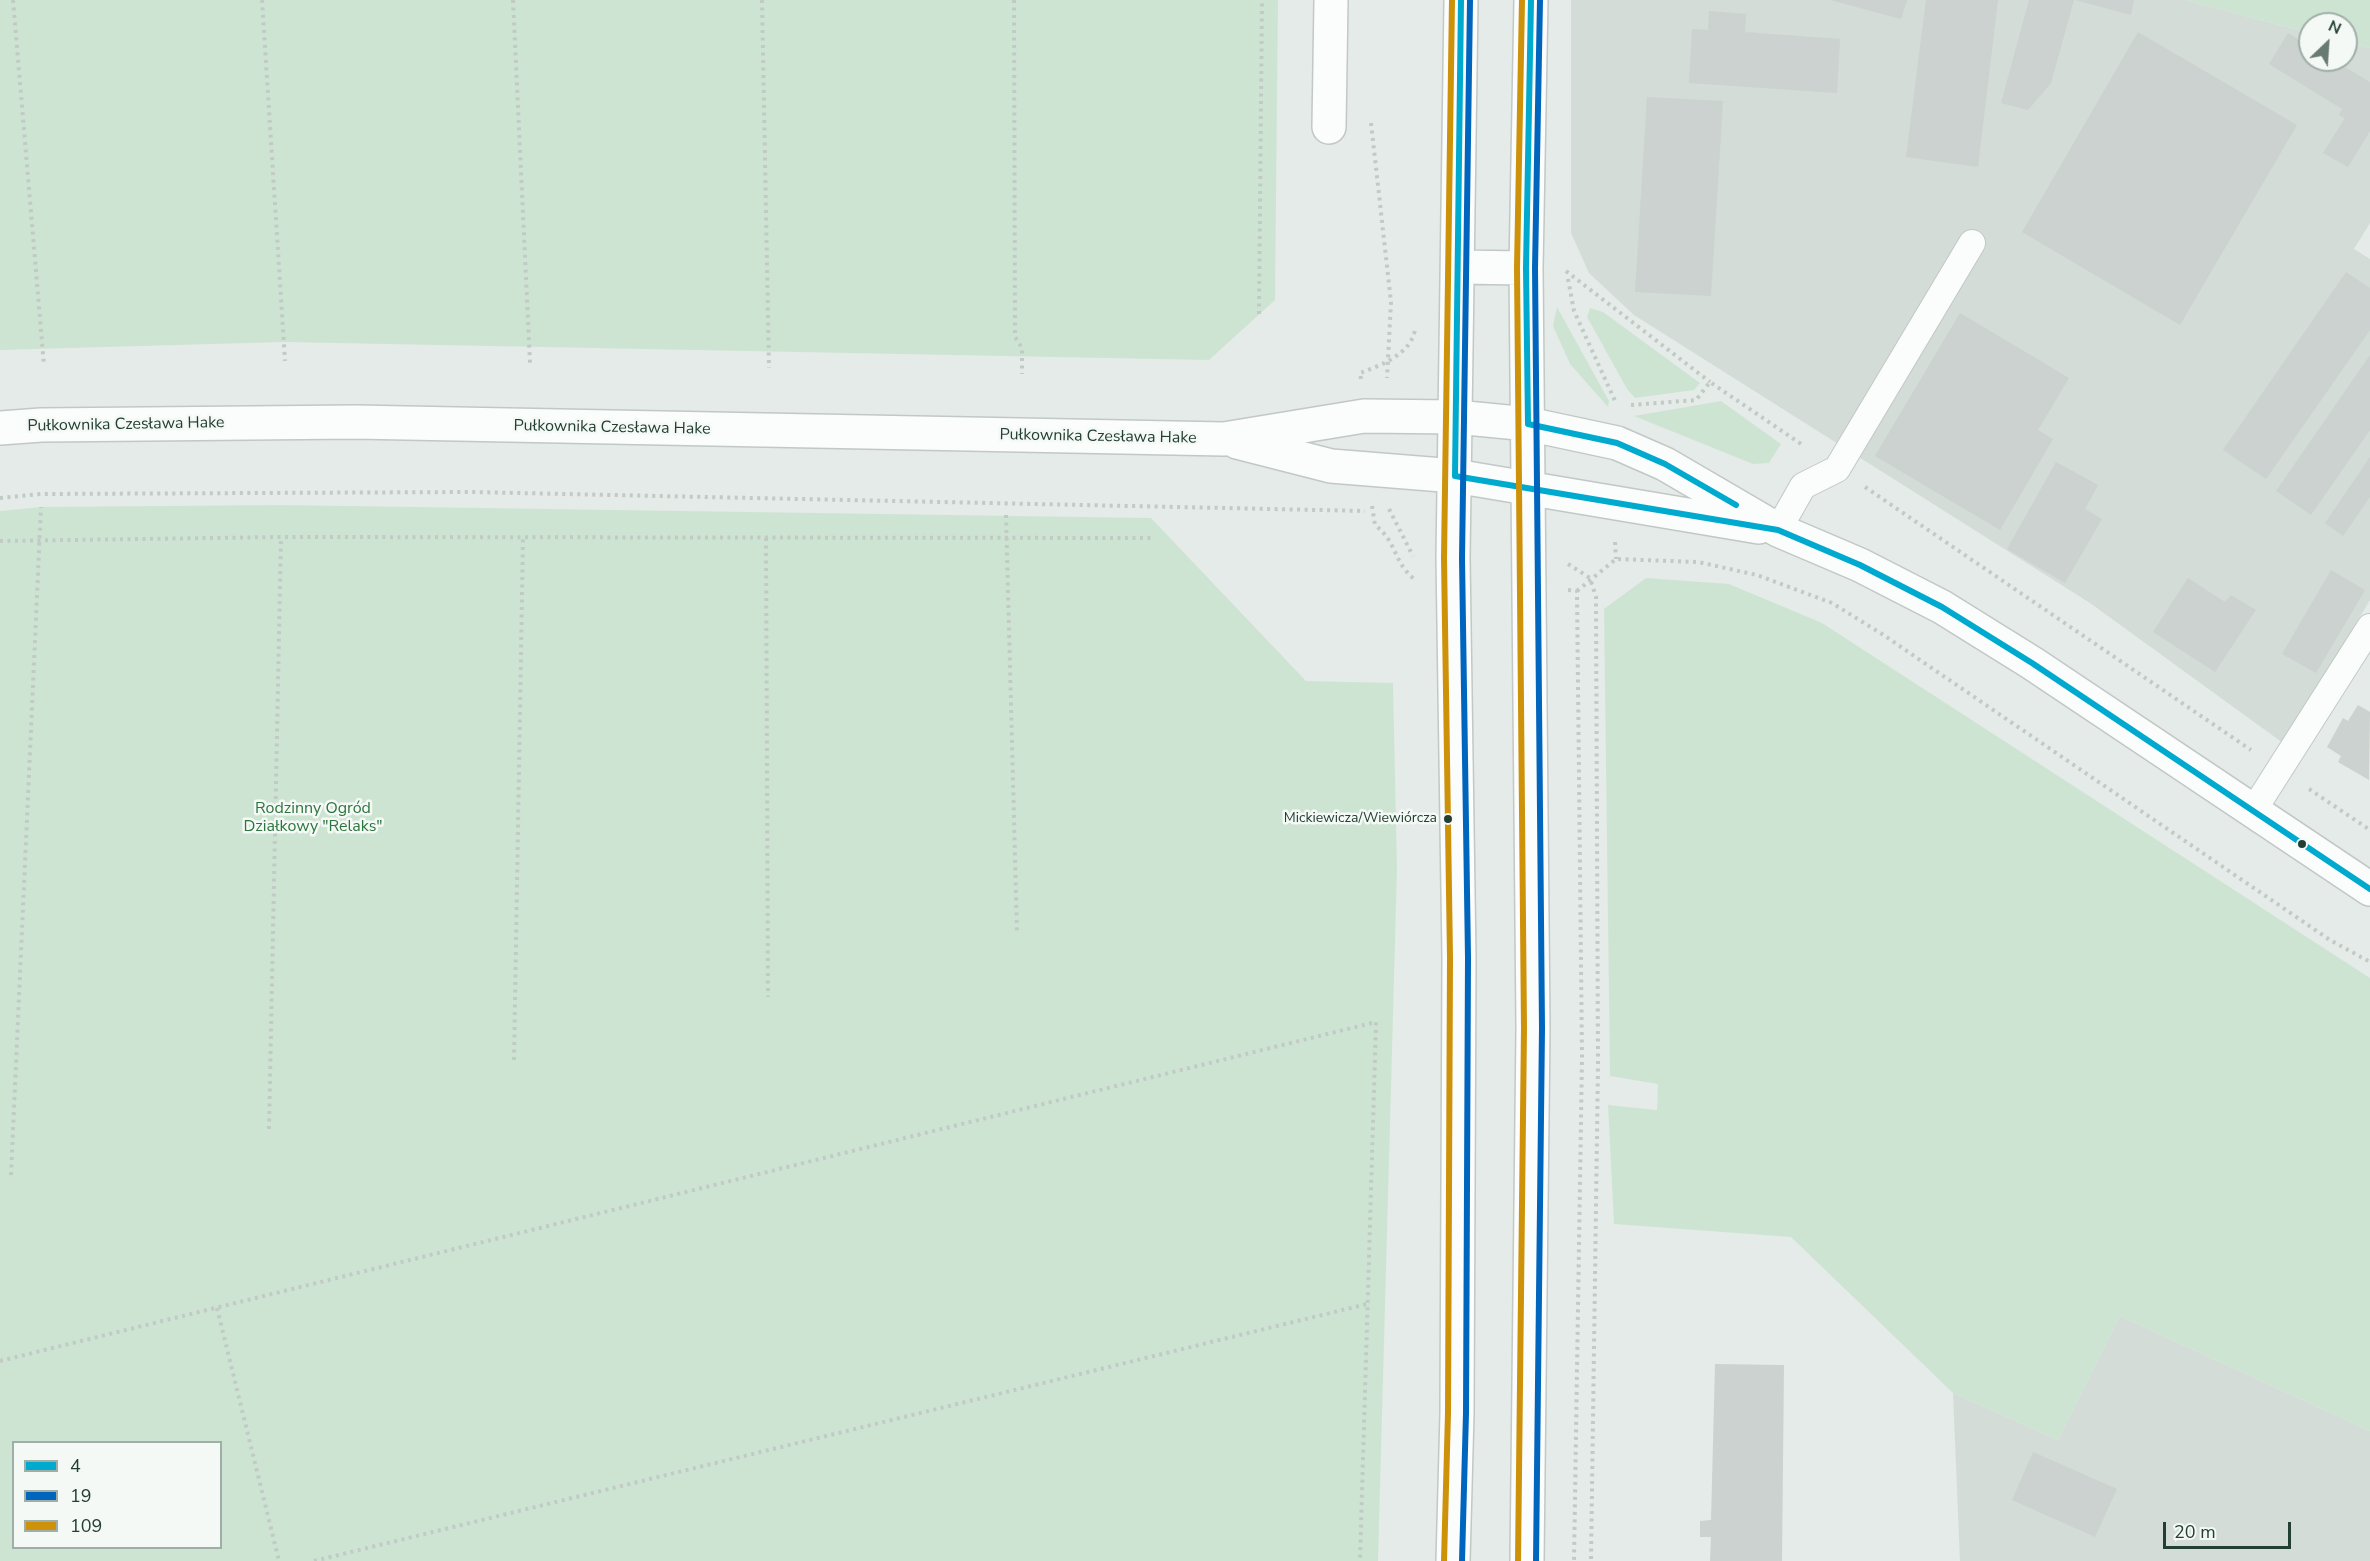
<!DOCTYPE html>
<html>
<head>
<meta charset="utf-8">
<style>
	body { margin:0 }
	#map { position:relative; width:2370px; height:1561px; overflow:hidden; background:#e5ebe8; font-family:"Nunito Sans",sans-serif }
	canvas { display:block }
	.legend { position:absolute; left:12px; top:1441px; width:210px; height:108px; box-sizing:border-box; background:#f4f9f6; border:2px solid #a0aea8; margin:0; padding:8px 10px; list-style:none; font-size:18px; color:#233e33 }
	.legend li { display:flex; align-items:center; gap:12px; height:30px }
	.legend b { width:30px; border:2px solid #a0aea8 }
	.north { position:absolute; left:2298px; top:12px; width:60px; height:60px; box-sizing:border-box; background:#f4f9f6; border:2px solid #a0aea8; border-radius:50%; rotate:25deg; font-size:16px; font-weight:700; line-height:24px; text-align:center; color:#233e33 }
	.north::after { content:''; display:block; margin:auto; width:21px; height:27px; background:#677b72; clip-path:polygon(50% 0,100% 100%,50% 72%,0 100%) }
	.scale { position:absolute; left:2163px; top:1522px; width:128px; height:27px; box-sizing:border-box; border:3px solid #233e33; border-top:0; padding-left:8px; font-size:18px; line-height:21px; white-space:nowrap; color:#233e33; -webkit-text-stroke:4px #f4f9f6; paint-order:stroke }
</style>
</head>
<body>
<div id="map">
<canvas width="2370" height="1561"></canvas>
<ul class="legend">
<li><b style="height:8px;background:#00a9ce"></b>4</li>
<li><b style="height:8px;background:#0065bd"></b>19</li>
<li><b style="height:8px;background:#cd910a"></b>109</li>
</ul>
<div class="north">N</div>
<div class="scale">20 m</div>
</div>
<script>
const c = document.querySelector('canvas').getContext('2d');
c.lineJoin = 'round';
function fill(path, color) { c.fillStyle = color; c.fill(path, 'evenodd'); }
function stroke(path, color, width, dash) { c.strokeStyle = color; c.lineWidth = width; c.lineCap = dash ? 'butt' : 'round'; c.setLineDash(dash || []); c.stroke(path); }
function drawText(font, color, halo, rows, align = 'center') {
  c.font = font + ' "Nunito Sans",sans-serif'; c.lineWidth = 5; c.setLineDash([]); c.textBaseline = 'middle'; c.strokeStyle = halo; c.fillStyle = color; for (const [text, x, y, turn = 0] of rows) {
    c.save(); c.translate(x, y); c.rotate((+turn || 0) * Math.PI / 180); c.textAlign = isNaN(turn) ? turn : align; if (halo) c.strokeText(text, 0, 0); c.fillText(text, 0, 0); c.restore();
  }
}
fill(new Path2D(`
	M1571 0H2185L2310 33V60H2346V42L2370 48V223L2354 249 2370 259V600L2283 743 2090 603 1634 315 1589 273 1571 233Z
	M2120 1316 2370 1431V1561H1960L1953 1393 2058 1440Z`), '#d3dcd7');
fill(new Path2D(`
	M0 0H1278L1275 300 1209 360 284 342 0 350Z
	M2185 0H2370V48L2346 42V24H2310V33Z
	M1557 307 1609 401 1608 407 1570 364 1553 326Z
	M1590 308 1603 312 1700 383 1694 390 1635 398 1627 389 1587 317Z
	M1721 401 1781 444 1769 463 1753 464 1634 416Z
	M281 505 1151 518 1306 681 1393 683 1397 869 1378 1561H0V511L41 507ZM14 1442H220V1548H14Z
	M1646 578 1729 584 1822 623 2370 978V1431L2120 1316 2058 1440 1953 1393 1791 1237 1614 1224 1608 1105 1657 1110 1658 1084 1610 1076 1604 609Z`), '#cee4d3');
fill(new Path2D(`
	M1830 0H1907L1901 19Z
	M1926 0H1998L1978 167 1906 157Z
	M2029 0H2074L2051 83 2028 110 2001 103Z
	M2075 0H2134L2131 15Z
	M1709 11 1746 14 1745 32 1840 39 1837 93 1689 83 1692 29 1708 30Z
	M2138 32 2297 125 2180 325 2022 232Z
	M2288 33 2310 46V60H2333L2370 82V131L2348 167 2323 153 2345 118 2339 115 2342 109 2269 64Z
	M1647 97 1723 101 1711 296 1635 292Z
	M2346 272 2370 288V330L2266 479 2223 450Z
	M1960 313 2069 378 2038 430 2053 439 2000 530 1875 456Z
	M2370 355V430L2311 515 2276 491Z
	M2370 457V497L2343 536 2325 523Z
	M2056 462 2098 485 2085 509 2102 519 2065 583 2007 549Z
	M2331 570 2365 590 2316 673 2282 654Z
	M2188 578 2225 602 2231 595 2256 610 2215 672 2153 632Z
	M2358 705 2370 712 2369 780 2338 762 2341 756 2327 747 2343 718 2348 721Z
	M1715 1364 1784 1365 1782 1561H1710L1711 1537H1700V1521L1711 1520Z
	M2033 1452 2117 1489 2095 1537 2012 1500Z`), '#ccd2cf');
const lane = new Path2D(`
	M1778 530 1803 486 1837 469 1972 243
	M2253 811 2370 627`);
const street = new Path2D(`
	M1329 127 1331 0
	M0 428 41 425 355 422 1224 439 1364 416 1456 417
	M1237 442 1331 466 1455 476`);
const secondary = new Path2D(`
	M1458 267 1526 268
	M1456 417 1528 424 1617 443 1665 464 1778 530 1860 565 1942 607 2032 663 2370 889
	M1455 476 1759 527
	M1453 1561 1457 1413 1459 958 1453 558 1461 0
	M1527 1561 1533 1028 1526 268 1531 0`);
stroke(lane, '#c2c8c5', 28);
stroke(street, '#c2c8c5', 36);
stroke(secondary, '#c1c8c5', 36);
stroke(new Path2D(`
	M13 0 44 366
	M262 0 285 361
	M513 0 530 363
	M762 0 769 368
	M1014 0 1015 337 1022 348V374
	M1371 123 1391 302 1387 378
	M1566 271 1710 382
	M1568 279 1574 311 1616 403
	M1259 314 1262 0
	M1361 379 1360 373C1381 365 1410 355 1415 330
	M1631 405 1696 400 1710 382 1804 446
	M1865 487 2251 750
	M0 498 41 494 471 492 1365 511
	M1372 506 1375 525C1398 543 1392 560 1414 579
	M1389 509 1413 556
	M1006 515 1017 933
	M766 538 768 997
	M0 541 281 537 1151 538
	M1615 542 1616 559
	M1568 564 1590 578 1596 597 1598 1065 1591 1561
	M1568 590 1577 591 1582 1056 1574 1561
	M1577 591 1616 559 1698 562 1757 575 1832 603 1882 634 2330 940 2370 962
	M2309 789 2370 830
	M514 1060 523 538
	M269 1129 281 537
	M11 1175 41 507
	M217 1308 279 1561
	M0 1361 1376 1022 1360 1561
	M314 1561 1367 1304`), '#c1cac5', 4, [3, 4.5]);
stroke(lane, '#fbfcfc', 26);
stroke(street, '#fbfcfc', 33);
stroke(secondary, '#fbfcfc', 33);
stroke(new Path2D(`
	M1528 424 1617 443 1665 464 1736 505
	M1528 424 1526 268 1531 0
	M1455 476 1778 530 1860 565 1942 607 2032 663 2370 889
	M1455 476 1461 0`), '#00a9ce', 6);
stroke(new Path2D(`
	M1462 1561 1466 1413 1468 958 1462 558 1470 0
	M1536 1561 1542 1028 1535 268 1540 0`), '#0065bd', 6);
stroke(new Path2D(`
	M1444 1561 1448 1413 1450 958 1444 558 1452 0
	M1518 1561 1524 1028 1517 268 1522 0`), '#cd910a', 6);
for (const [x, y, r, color] of [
	[1448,819,5,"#233e33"],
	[2302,844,5,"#233e33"]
]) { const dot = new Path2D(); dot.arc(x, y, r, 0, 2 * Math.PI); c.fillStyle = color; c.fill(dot); stroke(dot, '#f4f9f6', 2); }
drawText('14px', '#233e33', '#f4f9f6', [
	["Mickiewicza/Wiewiórcza",1437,819]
], 'right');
drawText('16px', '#233e33', '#f4f9f6', [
	["Pułkownika Czesława Hake",126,425,-1],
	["Pułkownika Czesława Hake",612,428,1],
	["Pułkownika Czesława Hake",1098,437,1]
]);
drawText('16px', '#2d753f', '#f4f9f6', [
	["Rodzinny Ogród",313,809],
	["Działkowy \"Relaks\"",313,827]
]);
</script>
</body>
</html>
